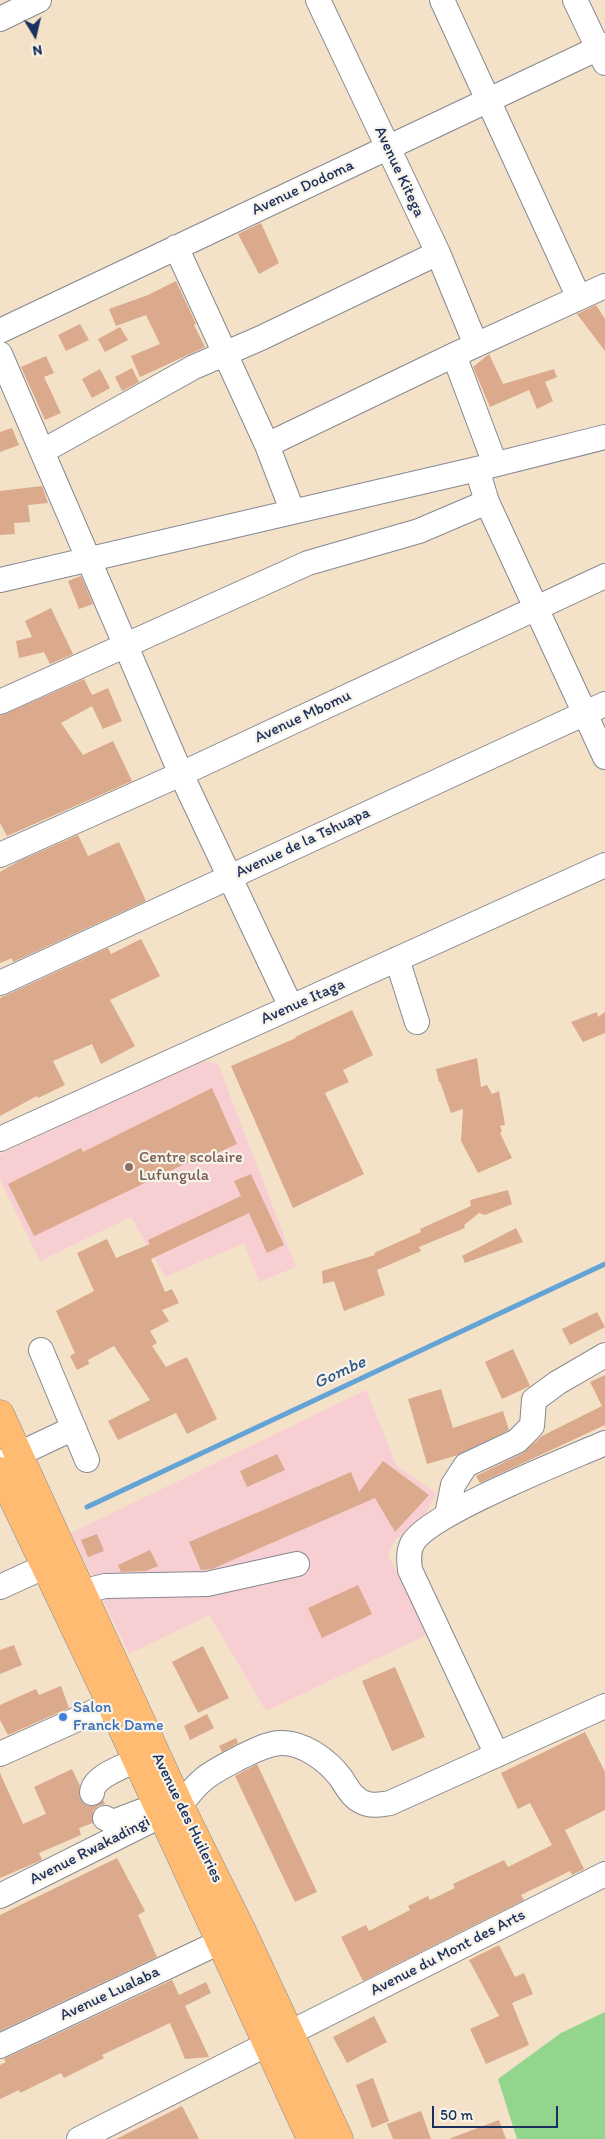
<!DOCTYPE html>
<html>
<head>
<meta charset="utf-8">
<style>
	body { margin:0 }
	#map { position:relative; width:605px; height:2139px; overflow:hidden; background:#f3e2c7; font-family:Itim,sans-serif }
	canvas { display:block }
	.north { position:absolute; left:10px; top:10px; width:50px; height:50px; -webkit-text-stroke:4px #f7f3e8; paint-order:stroke; rotate:171deg; font-size:14px; font-weight:700; line-height:20px; text-align:center; color:#1b2f5e }
	.north::after { content:''; display:block; margin:auto; width:18px; height:22px; background:#1b2f5e; clip-path:polygon(50% 0,100% 100%,50% 72%,0 100%) }
	.scale { position:absolute; left:432px; top:2106px; width:126px; height:22px; box-sizing:border-box; border:2px solid #1b2f5e; border-top:0; padding-left:6px; font-size:15px; line-height:18px; white-space:nowrap; color:#1b2f5e; -webkit-text-stroke:4px #f7f3e8; paint-order:stroke }
</style>
</head>
<body>
<div id="map">
<canvas width="605" height="2139"></canvas>
<div class="north">N</div>
<div class="scale">50 m</div>
</div>
<script>
const c = document.querySelector('canvas').getContext('2d');
c.lineJoin = 'round';
function fill(path, color) { c.fillStyle = color; c.fill(path, 'evenodd'); }
function stroke(path, color, width, dash) { c.strokeStyle = color; c.lineWidth = width; c.lineCap = dash ? 'butt' : 'round'; c.setLineDash(dash || []); c.stroke(path); }
function drawText(font, color, halo, rows, align = 'center') {
  c.font = font + ' Itim,sans-serif'; c.lineWidth = 4.5; c.setLineDash([]); c.textBaseline = 'middle'; c.strokeStyle = halo; c.fillStyle = color; for (const [text, x, y, turn = 0] of rows) {
    c.save(); c.translate(x, y); c.rotate((+turn || 0) * Math.PI / 180); c.textAlign = isNaN(turn) ? turn : align; if (halo) c.strokeText(text, 0, 0); c.fillText(text, 0, 0); c.restore();
  }
}
fill(new Path2D(`
	M203 1061 218 1064 296 1267 259 1282 244 1243 165 1277 131 1217 40 1261 0 1180V1154Z
	M366 1390 397 1466 436 1493 425 1516 411 1531 395 1539 388 1555 429 1634 266 1711 209 1615 129 1654 71 1533Z`), '#f7cfd2');
fill(new Path2D(`
	M605 2012V2139H517L498 2079 561 2033Z`), '#93d58d');
stroke(new Path2D(`
	M87 1507 605 1264`), '#63a3d6', 5);
fill(new Path2D(`
	M261 223 279 263 259 274 238 234Z
	M176 281 196 324 194 325 205 347 140 377 131 356 160 344 146 315 116 326 109 309 148 295Z
	M596 305 605 319V351L577 314Z
	M80 324 89 340 66 351 58 335Z
	M120 327 128 340 105 352 98 339Z
	M489 354 503 384 554 369 557 377 545 382 553 401 537 409 529 390 490 407 473 367Z
	M46 356 54 373 44 377 61 413 45 420 21 367Z
	M132 368 139 382 122 391 115 377Z
	M100 369 110 388 92 398 82 379Z
	M12 428 19 445 0 452V432Z
	M42 486 48 503 28 505 30 522 14 523 15 534 0 535V491Z
	M81 576 93 604 79 609 68 581Z
	M51 608 73 654 50 664 44 652 19 658 16 641 32 637 25 621Z
	M84 679 92 695 108 688 122 721 103 729 92 706 61 723 83 755 113 741 132 781 7 836 0 823V716Z
	M78 835 88 856 119 842 146 901 13 962 12 958 0 963V872L19 861Z
	M141 939 160 976 110 1000 135 1046 101 1064 92 1044 53 1061 65 1085 38 1098 37 1096 0 1116V998L108 948 111 954Z
	M352 1010 373 1055 343 1070 349 1082 325 1093 364 1174 293 1208 231 1066 296 1038 295 1037Z
	M597 1012 598 1017 605 1012V1033L583 1042 571 1022Z
	M477 1058 481 1087 487 1085 492 1094 499 1091 505 1125 500 1126 502 1132 500 1133 512 1158 478 1173 461 1141 463 1109 451 1113 440 1082H439L436 1069Z
	M212 1088 237 1144 215 1154 214 1150 34 1236 8 1184 81 1148 83 1152Z
	M251 1174 284 1245 267 1253 249 1213 151 1259 165 1292 172 1289 179 1303 162 1310 169 1321 150 1331 157 1343 152 1346 166 1367 187 1357 217 1419 187 1434 176 1413 118 1440 108 1421 150 1400 114 1346 88 1360 89 1364 77 1370 70 1356 75 1353 56 1311 94 1291 77 1253 107 1239 116 1258 150 1244 148 1240 241 1196 234 1181Z
	M508 1190 512 1204 485 1215 479 1213 464 1225 465 1228 419 1247 421 1251 377 1270 385 1295 344 1311 334 1281 323 1284 322 1271 375 1255 374 1253 421 1232 420 1229 471 1206 470 1200Z
	M516 1228 523 1242 465 1263 462 1256Z
	M597 1312 605 1327 570 1345 562 1329Z
	M513 1349 530 1386 502 1399 485 1362Z
	M605 1375V1425L480 1483 476 1476 523 1453 542 1436 602 1406 590 1382Z
	M441 1389 453 1428 503 1411 509 1430 458 1455 427 1464 408 1399Z
	M277 1454 285 1470 247 1487 240 1471Z
	M383 1461 429 1495 395 1532 375 1498 212 1569 201 1570 189 1542 351 1472 359 1492Z
	M97 1534 104 1551 88 1557 81 1540Z
	M150 1550 158 1566 146 1571 121 1572 118 1565Z
	M358 1585 372 1614 322 1638 308 1608Z
	M14 1645 22 1665 0 1674V1650Z
	M203 1646 229 1698 198 1713 172 1662Z
	M395 1667 425 1737 392 1751 362 1681Z
	M61 1686 69 1708 8 1735 0 1720V1705L36 1689 39 1695Z
	M207 1714 214 1728 190 1740 184 1726Z
	M585 1732 605 1772V1810L565 1830 584 1869 572 1875 570 1871 521 1895 524 1900 363 1981 341 1937 366 1925 369 1931 410 1910 408 1906 428 1896 430 1900 455 1888 453 1884 504 1860 508 1867 552 1845 530 1803 518 1809 501 1773Z
	M236 1738 238 1743 222 1752 219 1746Z
	M257 1764 317 1892 295 1902 235 1776Z
	M72 1769 80 1786 79 1796 82 1802 88 1806H95L103 1800 105 1804 98 1806 93 1811V1823L79 1828 81 1835 39 1853 42 1860 0 1878V1773L23 1824 46 1814 34 1787Z
	M117 1858 145 1911 138 1915 157 1957 0 2031V1915Z
	M499 1945 515 1977 524 1973 533 1994 512 2003 529 2045 486 2064 470 2029 499 2016 469 1960Z
	M172 1980 179 1995 206 1982 211 1993 185 2006 209 2057 185 2059 170 2023 102 2055 104 2058 64 2078 61 2073 20 2093 19 2090 0 2099V2065L6 2062 4 2059Z
	M374 2016 387 2042 347 2063 333 2037Z
	M373 2078 389 2121 372 2128 356 2085Z
	M182 2106 199 2139H116Z
	M421 2111 431 2139H393L387 2124Z
	M499 2120 506 2139H451V2138Z`), '#dba98c');
const minor = new Path2D(`
	M318 0 438 253 476 345
	M442 0 579 298
	M575 0 605 63
	M0 19 39 0
	M176 247 267 445 292 510
	M0 331 605 45
	M0 354 181 774 291 1007
	M454 355 495 464
	M267 445 454 355 605 286
	M43 451 194 367 261 338 438 253
	M477 469 487 502 605 757
	M0 580 477 469 605 437
	M0 702 308 563 419 531 487 502
	M0 855 181 774 605 576
	M397 959 417 1022
	M0 983 605 704
	M0 1139 605 865
	M41 1350 87 1460
	M2 1462 74 1428
	M447 1515 453 1485 466 1465 517 1441 532 1426 534 1400 557 1383 605 1355
	M0 1587 46 1566
	M81 1592 105 1586 207 1584 297 1564
	M0 1754 111 1704
	M497 1755 410 1570C409 1561 408 1553 412 1544 427 1514 569 1459 605 1443
	M92 1793C93 1776 123 1767 137 1760
	M105 1818 113 1822 142 1811
	M0 1896 180 1806C201 1777 209 1774 241 1757 253 1751 266 1744 280 1743 304 1742 328 1761 341 1778 348 1789 354 1801 368 1804 375 1806 383 1804 390 1803L605 1706
	M0 2046 220 1942
	M79 2139 605 1874`);
const major = new Path2D(`
	M0 1414 180 1806 242 1931 339 2139
	M0 1471 111 1704 311 2139`);
stroke(minor, '#878892', 26);
stroke(major, '#878892', 29);
stroke(minor, '#fff', 24);
stroke(major, '#ffbb71', 28);
for (const [x, y, r, color] of [
	[129,1167,5,"#8d6e63"],
	[63,1717,5,"#3f7fe0"]
]) { const dot = new Path2D(); dot.arc(x, y, r, 0, 2 * Math.PI); c.fillStyle = color; c.fill(dot); stroke(dot, '#f7f3e8', 2); }
drawText('16px', '#1b2f5e', '#f7f3e8', [
	["Avenue Kitega",399,172,65],
	["Avenue Dodoma",303,188,-25],
	["Avenue Mbomu",303,717,-25],
	["Avenue de la Tshuapa",303,843,-25],
	["Avenue Itaga",303,1002,-24],
	["Avenue des Huileries",187,1818,64],
	["Avenue Rwakadingi",90,1851,-27],
	["Avenue du Mont des Arts",448,1953,-27],
	["Avenue Lualaba",110,1994,-25]
]);
drawText('16px', '#785e54', '#f7f3e8', [
	["Centre scolaire",139,1158],
	["Lufungula",139,1176]
], 'left');
drawText('16px', '#366cbe', '#f7f3e8', [
	["Salon",73,1708],
	["Franck Dame",73,1726]
], 'left');
drawText('italic 18px', '#345888', '#f7f3e8', [
	["Gombe",340,1373,-25]
]);
</script>
</body>
</html>
